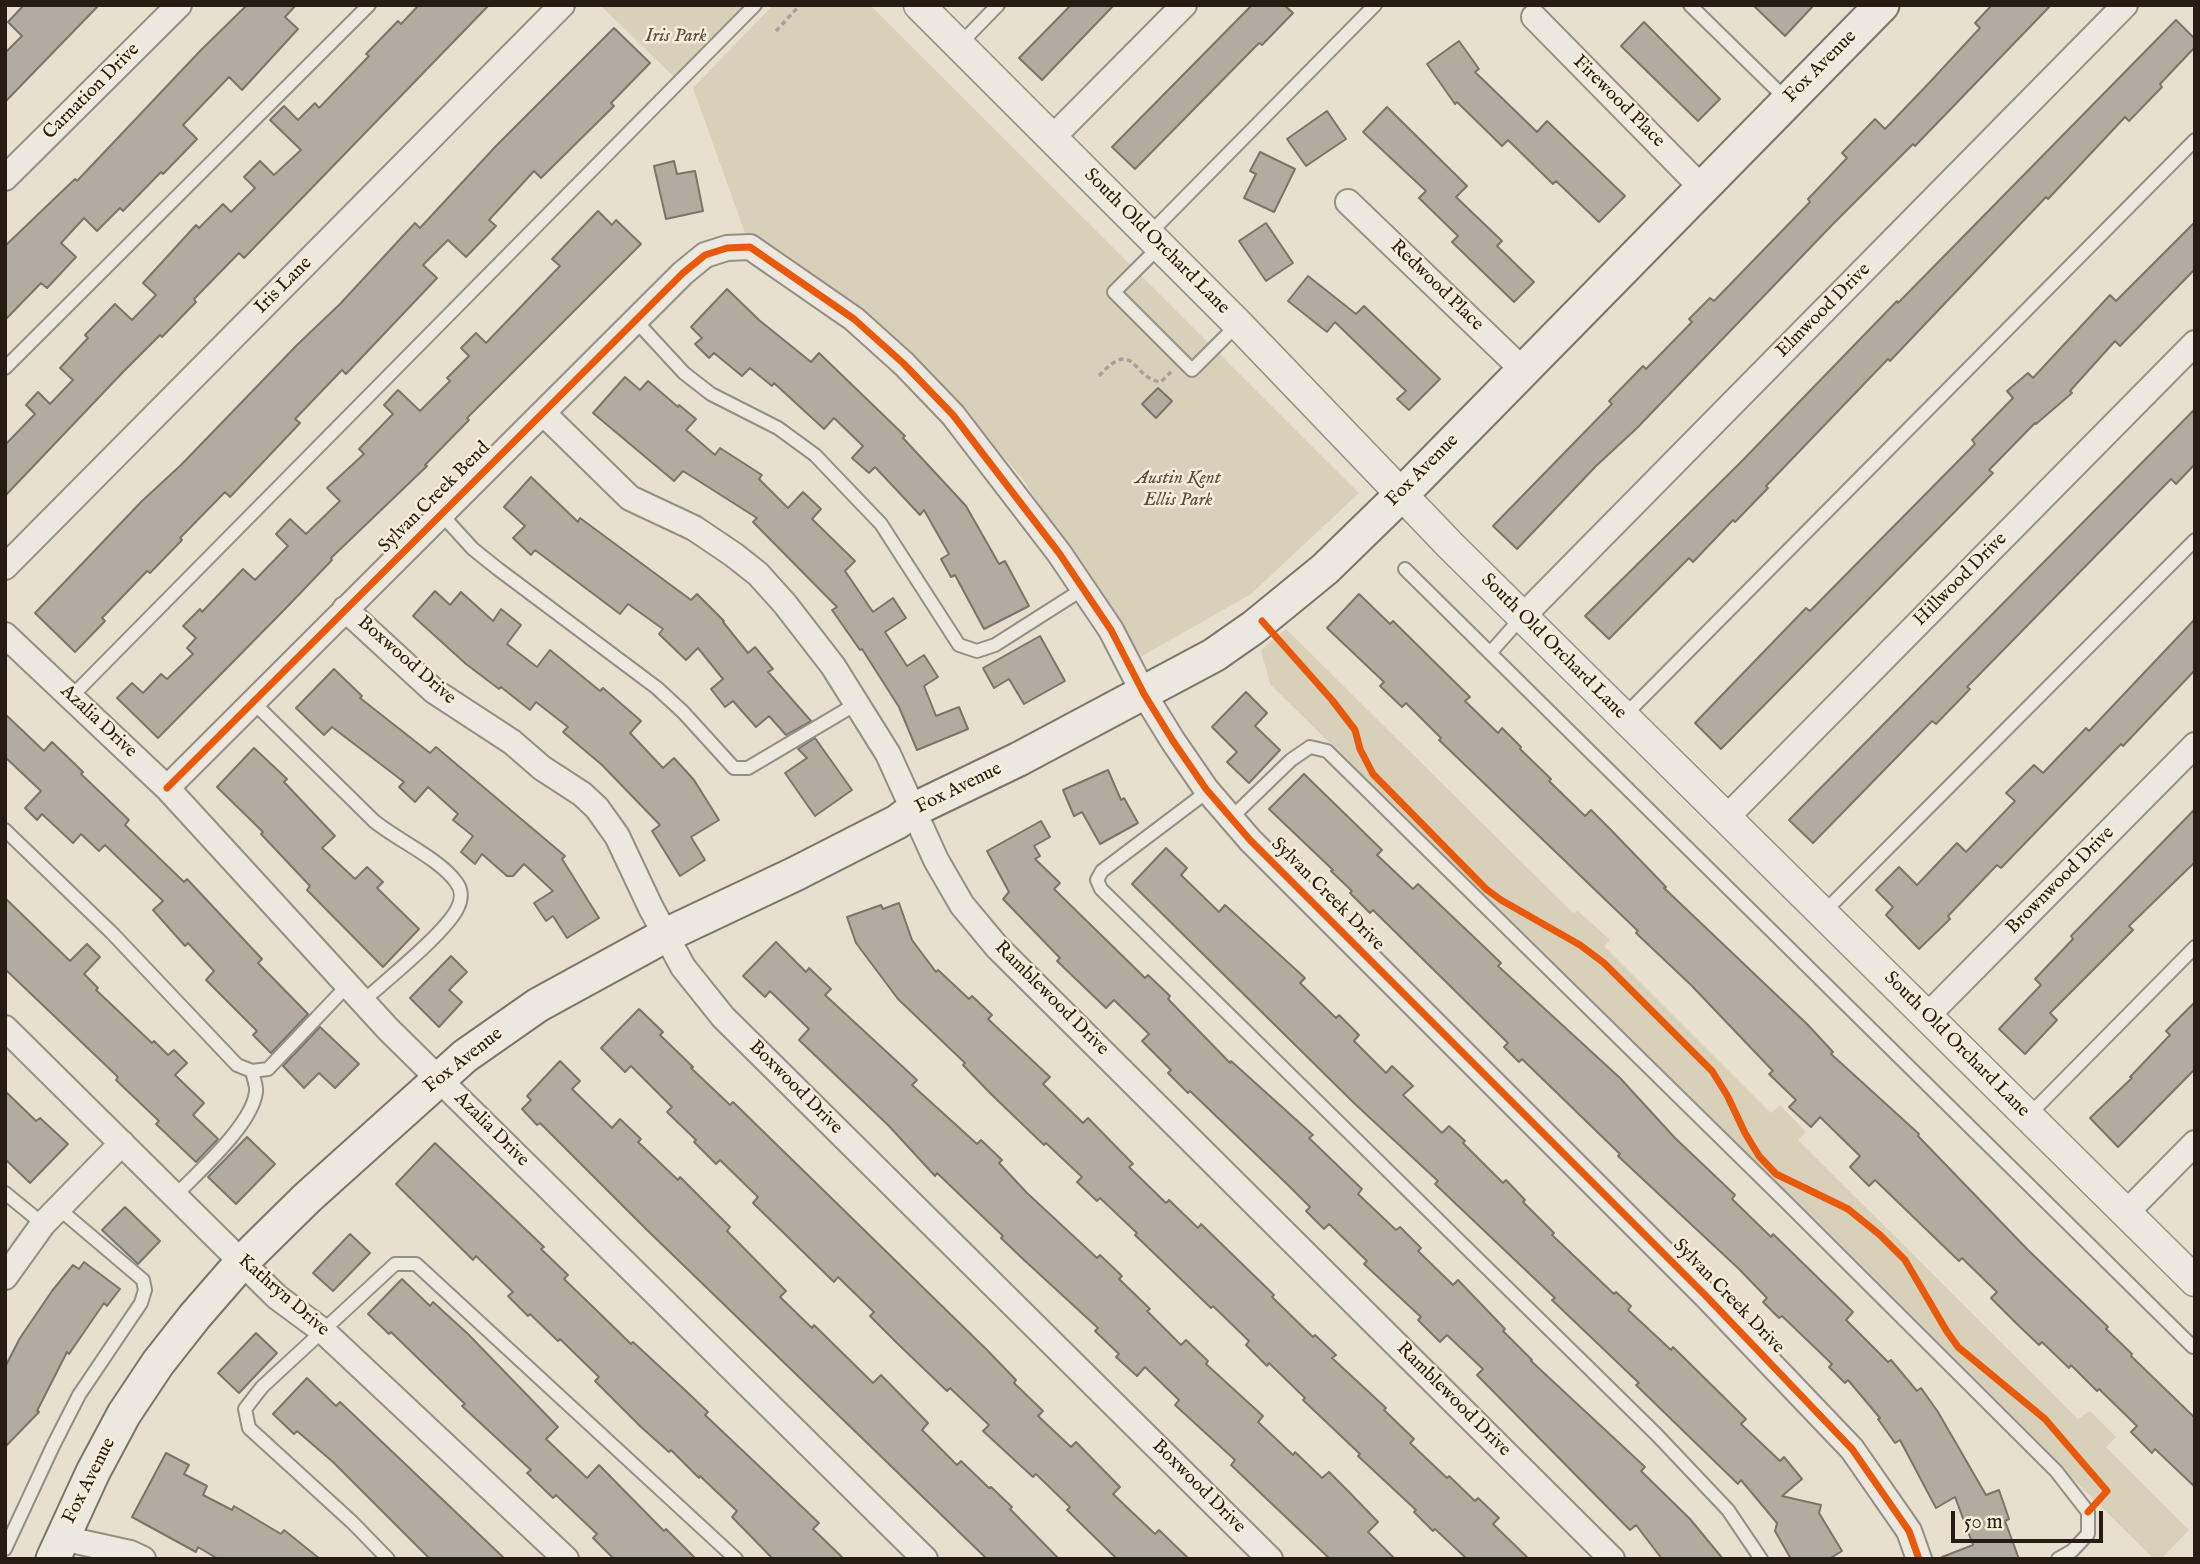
<!DOCTYPE html>
<html>
<head>
<meta charset="utf-8">
<style>
	body { margin:0 }
	#map { position:relative; width:2200px; height:1564px; overflow:hidden; background:#e7e0cf; font-family:"IM FELL English",serif }
	canvas { display:block }
	.frame { position:absolute; inset:0; border:7px solid #261c13; pointer-events:none }
	.scale { position:absolute; left:1951px; top:1511px; width:152px; height:32px; box-sizing:border-box; border:4px solid #261c13; border-top:0; padding-left:9px; font-size:21px; line-height:24px; white-space:nowrap; color:#261c13; -webkit-text-stroke:5px #f6edd9; paint-order:stroke }
</style>
</head>
<body>
<div id="map">
<canvas width="2200" height="1564"></canvas>
<div class="frame"></div>
<div class="scale">50 m</div>
</div>
<script>
const c = document.querySelector('canvas').getContext('2d');
c.lineJoin = 'round';
function fill(path, color) { c.fillStyle = color; c.fill(path, 'evenodd'); }
function stroke(path, color, width, dash) { c.strokeStyle = color; c.lineWidth = width; c.lineCap = dash ? 'butt' : 'round'; c.setLineDash(dash || []); c.stroke(path); }
function drawText(font, color, halo, rows, align = 'center') {
  c.font = font + ' "IM FELL English",serif'; c.lineWidth = 5; c.setLineDash([]); c.textBaseline = 'middle'; c.strokeStyle = halo; c.fillStyle = color; for (const [text, x, y, turn = 0] of rows) {
    c.save(); c.translate(x, y); c.rotate((+turn || 0) * Math.PI / 180); c.textAlign = isNaN(turn) ? turn : align; if (halo) c.strokeText(text, 0, 0); c.fillText(text, 0, 0); c.restore();
  }
}
fill(new Path2D(`
	M600 5H751L677 80Z
	M773 5H870L1359 493 1251 594 1137 659 1023 479 922 363 750 247 693 88Z
	M1286 629 1573 913 1578 911 1610 940 1604 946 1771 1113 1780 1105 1806 1132 1798 1140 2078 1419 2090 1411 2116 1437 2106 1447 2189 1530 2161 1559H2154L1270 684 1261 650Z`), '#d9d0b9');
const building = new Path2D(`
	M24 5H99L5 102V53L22 36 8 22Z
	M247 5H296L285 17 298 29 242 90 229 77 183 125 197 139 163 174 161 172 123 211 120 208 97 231 84 218 61 243 76 257 47 288 41 283 5 320V246L75 179 77 181 201 50Z
	M419 5H489L244 258 239 253 194 299 196 302 162 337 160 335 123 372 5 496V445L35 414 26 405 38 392 50 404 73 380 60 368 88 338 85 335 115 304 132 320 156 295 143 283 196 225 199 228 223 204 231 212 255 188 244 177 260 161 274 175 301 150 270 120 284 106 298 120 315 103 319 108 369 56 366 54 398 21 401 24Z
	M1071 5H1114L1042 80 1019 58Z
	M1252 5H1284L1293 13 1262 45 1259 43 1135 169 1112 147Z
	M1753 5H1814L1785 36Z
	M1992 5H2051L1915 146 1913 144 1833 224 1637 428 1596 466 1517 549 1493 526 1612 404 1609 401 1643 366 1646 369 1692 322 1689 319 1710 298 1714 301 1810 202 1808 199 1847 158 1842 153 1875 119 1885 129 1930 82 1980 28 1975 23Z
	M2176 20 2195 39V47L2160 84 2162 87 2129 121 2125 117 2048 199 2046 197 1890 361 1888 359 1766 486 1768 488 1735 522 1733 520 1693 562 1689 558 1609 639 1585 616 1741 462 1897 301 1898 303Z
	M1644 22 1720 99 1698 121 1621 46Z
	M614 28 650 63 611 103 614 106 541 178 534 171 489 220 496 226 466 257 448 240 423 265 437 278 346 374 342 370 295 419 300 423 230 497 225 492 180 538 182 540 150 573 147 571 102 618 105 621 75 652 35 613 142 501 181 465 297 345 340 304 415 223 420 228 496 146Z
	M1459 41 1479 69 1475 72 1537 132 1547 121 1625 196 1599 222 1556 181 1553 184 1508 140 1502 146 1457 102 1455 104 1427 64Z
	M1387 107 1467 186 1456 197 1502 241 1497 246 1534 282 1514 302 1452 242 1458 236 1419 198 1426 191 1363 132Z
	M1327 111 1346 139 1306 166 1287 139Z
	M1260 152 1295 169 1274 212 1244 198 1256 174 1250 171Z
	M674 161 677 174 695 171 703 211 666 219 654 166Z
	M598 211 612 225 616 220 641 244 467 418 469 420 425 465 427 466 331 558 332 560 285 609 158 738 117 698 132 683 143 693 161 674 167 679 193 654 187 648 196 638 183 626 200 609 202 612 243 569 255 580 288 546 276 534 290 519 306 534 340 501 327 488 364 454 359 449 393 414 384 405 398 390 420 411 450 381 447 378 469 356 461 348 476 333 486 343 560 266 552 259Z
	M2195 222V269L2120 346 2115 341 2070 391 2072 393 2036 424 2035 423 1989 470 1993 473 1721 749 1695 723 1806 608 1810 611 1975 444 1972 440 2013 398 2007 391 2028 373 2033 378 2110 295 2116 301Z
	M1266 223 1293 263 1266 281 1239 241Z
	M1308 276 1356 314 1364 306 1440 379 1409 410 1397 399 1406 391 1335 322 1327 332 1288 301Z
	M727 289 759 320 811 362 819 353 905 436 903 438 966 506 999 564 1005 561 1029 606 984 629 955 575 951 577 941 559 949 554 924 510 920 515 875 467 869 473 852 458 863 446 834 418 824 429 774 383 772 386 750 368 742 376 714 353 709 358 695 344 702 338 691 327Z
	M625 377 640 390 648 381 678 407 679 405 696 419 686 430 715 455 720 448 762 475 759 479 788 508 803 492 821 509 812 519 855 561 845 571 873 612 893 598 906 618 885 632 907 666 924 655 938 677 924 686 936 716 959 707 968 729 917 750 899 707 862 649 860 650 832 610 837 607 753 522 757 518 683 471 674 481 593 413Z
	M1158 388 1172 401 1156 418 1142 404Z
	M2195 409V464L2176 484 2171 479 1967 687 1970 689 1936 724 1932 721 1813 843 1789 820Z
	M531 477 578 522 580 518 691 600 697 594 724 621 723 622 748 653 755 647 773 669 768 672 811 721 786 735 769 716 756 727 733 701 725 707 711 689 723 679 698 648 686 660 659 634 663 629 628 604 620 614 535 550 531 555 513 538 525 526 504 507Z
	M435 591 450 605 461 592 493 621 501 609 521 625 507 644 537 667 550 650 600 691 603 688 641 721 630 733 663 768 674 758 694 780 719 820 691 837 705 860 680 876 652 831 660 825 602 765 563 732 568 727 536 702 530 710 501 687 499 689 466 664 413 616Z
	M1359 594 1390 624 1393 621 1470 697 1465 701 1498 733 1502 728 1521 747 1520 749 1551 779 1549 781 1585 816 1591 810 1611 830 1666 887 1664 888 1807 1024 1833 1052 1831 1054 1919 1134 1918 1136 2028 1250 2108 1327 2106 1329 2132 1354 2131 1356 2195 1418V1487L2155 1449 2152 1453 2131 1432 2137 1426 2099 1389 2097 1391 2071 1365 2069 1368 2042 1342 2039 1345 2017 1324 1991 1298 1997 1292 1962 1258 1959 1261 1875 1180 1869 1186 1850 1167 1860 1156 1820 1117 1811 1127 1789 1107 1796 1100 1769 1074 1773 1071 1691 985 1636 933 1638 931 1439 740 1441 738 1406 703 1402 707 1380 686 1384 682 1327 628Z
	M2195 619V670L2123 746 2121 744 2001 868 1997 865 1948 916 1950 919 1919 949 1886 915 1893 907 1876 890 1899 867 1917 885 1957 843 1966 852 2015 801 2006 793 2034 765 2043 773 2086 728 2089 731Z
	M1040 636 1065 681 1024 704 1009 679 994 688 983 668Z
	M334 669 362 696 360 698 430 753 436 747 565 856 562 859 599 918 567 938 553 916 546 921 534 903 553 891 524 864 513 876H507L482 854 475 864 461 852 473 836 453 820 458 814 428 787 415 802 399 787 404 782 332 727 324 735 296 708Z
	M1246 692 1267 713 1255 726 1280 750 1249 783 1227 762 1237 752 1212 727Z
	M5 714 44 751 52 742 83 772 81 774 129 820 125 825 184 882 187 879 262 959 258 963 308 1014 271 1053 253 1035 257 1031 206 980 214 971 188 943 185 946 153 910 163 901 105 845 99 851 81 834 73 843 42 814 37 820 25 808 41 791 5 757Z
	M815 738 852 790 815 816 785 773 807 758 798 749Z
	M254 748 287 779 284 782 335 836 322 848 355 879 367 867 383 882 377 888 419 929 383 967 307 890 310 886 261 834 263 832 217 787Z
	M1108 770 1121 800 1124 798 1138 823 1100 844 1082 812 1074 816 1063 790Z
	M1304 774 1382 850 1377 855 1413 889 1418 884 1478 941 1501 963 1498 966 1620 1078 1675 1138 1735 1195 1732 1199 1771 1237 1773 1234 1853 1312 1846 1320 1888 1362 1891 1360 1917 1391 1921 1388 1938 1412 1986 1495 1999 1490 2009 1519 2005 1521 2019 1559H1943L1942 1557 1973 1545 1955 1497 1936 1508 1900 1440 1895 1443 1878 1419 1880 1418 1848 1380 1845 1383 1829 1367 1832 1364 1782 1316 1779 1318 1763 1302 1767 1298 1739 1269 1618 1156 1620 1154 1522 1059 1519 1062 1504 1047 1508 1043 1373 910 1370 913 1350 893 1352 891 1331 871 1333 870 1269 809Z
	M2195 809V862L2129 926 2133 930 2050 1013 2057 1020 2025 1054 1999 1029 2041 985 2035 979 2073 939 2071 936Z
	M1041 821 1050 837 1034 846 1040 856 1035 859 1060 883 1054 889 1145 978 1148 975 1170 996 1168 999 1230 1063 1231 1061 1313 1135 1309 1138 1362 1189 1358 1194 1396 1230 1400 1227 1421 1248 1418 1251 1453 1285 1458 1280 1505 1329 1503 1331 1532 1360 1531 1361 1645 1467 1641 1471 1690 1519 1723 1559H1662L1636 1525 1630 1530 1477 1375 1483 1369 1447 1335 1440 1342 1418 1320 1421 1317 1364 1264 1367 1261 1329 1224 1324 1229 1306 1211 1310 1207 1288 1185 1190 1091 1188 1093 1168 1073 1171 1070 1142 1041 1149 1034 1114 1000 1106 1008 1057 961 1060 958 1003 899 1009 892 987 851Z
	M1166 848 1187 868 1181 875 1219 912 1225 905 1305 978 1300 983 1336 1018 1339 1015 1359 1035 1354 1041 1386 1073 1392 1066 1413 1086 1403 1095 1442 1133 1449 1126 1465 1141 1463 1143 1503 1183 1506 1180 1525 1200 1523 1202 1554 1233 1552 1235 1614 1294 1616 1292 1631 1306 1628 1310 1671 1350 1673 1347 1746 1419 1741 1424 1780 1461 1784 1457 1802 1479 1782 1496 1821 1505 1819 1513 1842 1551 1829 1559H1791L1775 1531 1777 1523 1741 1480 1738 1484 1636 1385 1639 1383 1552 1300 1555 1298 1435 1184 1438 1181 1355 1104 1132 884Z
	M5 898 70 961 87 944 100 957 84 974 98 988 96 990 152 1043 154 1041 168 1055 174 1050 187 1063 175 1075 204 1103 193 1115 218 1139 196 1162 156 1124 159 1121 116 1080 118 1077 5 969Z
	M899 903 912 940 936 972 938 970 969 999 972 996 992 1015 988 1019 1050 1077 1043 1084 1083 1123 1088 1118 1133 1164 1129 1167 1166 1203 1169 1200 1198 1228 1201 1224 1274 1295 1272 1297 1313 1337 1315 1335 1336 1355 1332 1358 1386 1408 1384 1410 1414 1439 1410 1443 1447 1478 1449 1476 1475 1501 1478 1498 1499 1518 1493 1524 1529 1559H1467L1435 1529 1433 1531 1414 1512 1416 1510 1358 1456 1360 1454 1303 1400 1305 1398 1269 1363 1267 1366 1246 1345 1249 1341 1213 1306 1211 1308 1135 1235 1137 1233 1100 1198 1097 1201 1077 1182 1082 1177 1046 1143 1044 1145 992 1095 963 1065 965 1063 898 999 856 943 847 917 881 905 883 909Z
	M776 942 806 972 809 968 831 989 825 995 917 1080 912 1085 977 1144 981 1140 1002 1160 999 1163 1027 1193 1097 1258 1100 1255 1122 1276 1119 1279 1150 1309 1147 1311 1181 1345 1186 1340 1208 1361 1206 1364 1263 1416 1258 1422 1293 1455 1295 1452 1322 1478 1329 1472 1349 1492 1378 1522 1368 1532 1395 1559H1330L1231 1465 1235 1460 1175 1405 1179 1400 1145 1367 1137 1376 1116 1357 1119 1354 1095 1331 1098 1328 1023 1259 1001 1238 1003 1236 937 1173 935 1176 889 1126 799 1040 809 1029 770 991 765 997 743 976Z
	M451 956 467 972 449 990 462 1002 439 1027 410 998Z
	M2195 1002V1069L2118 1147 2090 1118 2132 1078 2130 1077 2170 1035 2166 1031Z
	M639 1009 663 1032 660 1035 693 1067 691 1068 730 1105 733 1102 987 1350 1016 1380 1014 1383 1043 1411 1038 1416 1071 1447 1076 1442 1120 1487 1113 1494 1155 1534 1159 1530 1189 1559H1117L1067 1510 1070 1507 1036 1474 1033 1477 983 1431 989 1425 950 1388 947 1391 898 1344 870 1316 874 1312 838 1277 834 1282 753 1203 758 1197 720 1160 716 1164 694 1142 696 1140 667 1112 672 1107 631 1066 625 1072 601 1048Z
	M320 1027 359 1064 335 1088 319 1073 304 1088 283 1066Z
	M560 1061 580 1081 572 1089 612 1128 620 1119 641 1139 638 1142 678 1180 680 1177 730 1227 727 1231 786 1291 780 1297 812 1328 814 1325 873 1383 881 1375 928 1423 922 1430 957 1465 961 1461 989 1488 991 1487 1012 1507 1010 1509 1059 1559H987L646 1229 540 1123 537 1125 522 1109 531 1100 527 1096Z
	M5 1091 36 1121 40 1118 68 1144 30 1183 5 1159Z
	M247 1137 275 1164 236 1204 208 1177Z
	M435 1143 544 1247 541 1249 568 1275 564 1279 592 1306 631 1344 633 1342 687 1392 708 1412 705 1415 819 1523 813 1529 844 1559H773L732 1517 737 1511 700 1476 699 1478 671 1450 669 1452 641 1427 595 1381 599 1377 560 1339 558 1341 530 1314 528 1316 508 1296 513 1292 476 1256 473 1260 396 1184Z
	M125 1207 160 1241 138 1264 102 1230Z
	M350 1234 370 1253 333 1291 313 1273Z
	M84 1262 120 1289 107 1306 104 1303 69 1354 67 1352 37 1411 39 1412 5 1447V1367L20 1338 52 1291 73 1265 79 1269Z
	M402 1279 430 1306 433 1302 468 1334 558 1427 546 1439 587 1478 599 1465 664 1531 666 1529 696 1559H614L593 1538 597 1534 556 1495 553 1498 527 1473 531 1470 462 1406 465 1404 391 1332 389 1334 368 1314Z
	M256 1333 277 1353 239 1393 218 1373Z
	M307 1378 336 1406 340 1402 505 1559H430L333 1462 297 1431 294 1434 273 1414Z
	M166 1453 189 1465 184 1474 207 1486 203 1495 232 1510 234 1506 281 1534 284 1530 320 1559H218L198 1547 196 1552 132 1517Z`);
fill(building, '#b2aca0');
stroke(building, '#7a746b', 2);
const service = new Path2D(`
	M1690 5 1788 101
	M959 45 998 5
	M1149 234 1375 5
	M1160 246 1114 292 1192 370 1238 324
	M636 321 684 373 711 394 778 428 815 455 881 524 959 645 977 651 995 645 1083 589
	M5 368 369 5
	M441 514 473 549 498 569 657 688 683 712 734 768H748L856 704
	M1405 569 1490 653
	M1522 617 1490 653 2193 1347 2195 1345
	M71 697 755 5
	M253 702 374 821C397 840 440 859 456 882 462 889 462 899 458 907 448 931 384 982 362 1002
	M1624 716 2195 140
	M1208 791 1102 871 1097 880 1101 889 1657 1435 1728 1510 1761 1559
	M1231 818 1291 760 1310 747 1327 751 1786 1202 2056 1471 2088 1512V1534L2072 1551 2058 1559
	M5 830 112 933 237 1065 252 1071 268 1069 347 986
	M1823 913 2195 540
	M2028 1116 2195 947
	M5 1193 43 1224
	M175 1196C198 1172 252 1125 256 1092 257 1086 253 1077 252 1071
	M5 1549 53 1446 79 1395 141 1303 145 1290 143 1280 58 1208
	M388 1559 353 1523 249 1428 245 1409 262 1387 395 1264H416L736 1559`);
const minor = new Path2D(`
	M1534 17 1702 188
	M1051 139 1184 5
	M5 178 179 5
	M1348 202 1523 370
	M543 413 630 498 694 528 734 555 758 574 785 604 833 666 888 754 936 860 962 905 997 947 1612 1559
	M5 567 562 5
	M345 609 434 691 512 742 542 768 582 794 597 808 617 836 651 908 683 967 723 1017 1270 1559
	M1523 616 2125 5
	M5 635 167 788 388 1029 925 1559
	M167 788 683 273 705 255 727 248 750 247 854 319 904 364 953 415 1059 553 1111 630 1144 694 1173 741 1206 789 1250 840 1705 1295 1852 1449 1909 1531 1919 1559
	M1726 818 2195 343
	M1927 1016 2195 745
	M5 1028 277 1297 323 1331 566 1559
	M2126 1213 2195 1143
	M5 1277 43 1224 122 1143
	M62 1538 130 1553 143 1559`);
const tertiary = new Path2D(`
	M919 5 1238 324 1450 545 2195 1281`);
const secondary = new Path2D(`
	M53 1559 93 1472 124 1414 158 1363 195 1316 242 1262 307 1198 465 1056 538 1005 666 935 795 874 897 822 913 810 1019 759 1214 655 1254 627 1325 569 1402 494 1882 5`);
stroke(service, '#948f85', 16);
stroke(minor, '#948f85', 28);
stroke(tertiary, '#948f85', 33);
stroke(secondary, '#7a746b', 37);
stroke(new Path2D(`
	M776 31 800 5
	M1099 376C1135 336 1132 379 1161 382L1171 372`), '#a6a29b', 3.5, [5, 3.5]);
stroke(service, '#ece8df', 12);
stroke(minor, '#ece8df', 24);
stroke(tertiary, '#ece8df', 30);
stroke(secondary, '#ece8df', 33);
stroke(new Path2D(`
	M1262 621 1332 700 1355 730 1360 749 1373 774 1486 889 1501 900 1580 945 1604 963 1712 1071 1727 1095 1745 1133 1759 1156 1776 1174 1848 1209 1880 1235 1905 1260 1946 1330 1958 1347 2045 1419 2107 1491 2088 1512
	M167 788 683 273 705 255 727 248 750 247 854 319 904 364 953 415 1059 553 1111 630 1144 694 1173 741 1206 789 1250 840 1705 1295 1852 1449 1909 1531 1919 1559`), '#e8590c', 7);
drawText('italic 19px', '#584e3f', '#f6edd9', [
	["Iris Park",676,37],
	["Austin Kent",1178,479],
	["Ellis Park",1178,501]
]);
drawText('19px', '#261c13', '#f6edd9', [
	["Fox Avenue",1821,67,-45],
	["Carnation Drive",92,92,-45],
	["Firewood Place",1618,102,45],
	["South Old Orchard Lane",1156,242,45],
	["Iris Lane",284,286,-45],
	["Redwood Place",1436,286,44],
	["Elmwood Drive",1824,311,-45],
	["Fox Avenue",1423,471,-45],
	["Sylvan Creek Bend",435,498,-45],
	["Hillwood Drive",1961,580,-45],
	["South Old Orchard Lane",1553,647,45],
	["Boxwood Drive",406,661,41],
	["Azalia Drive",98,722,43],
	["Fox Avenue",959,789,-26],
	["Brownwood Drive",2061,881,-45],
	["Sylvan Creek Drive",1327,895,45],
	["Ramblewood Drive",1051,999,45],
	["South Old Orchard Lane",1956,1045,45],
	["Fox Avenue",464,1061,-38],
	["Boxwood Drive",795,1088,45],
	["Azalia Drive",491,1130,45],
	["Kathryn Drive",283,1296,41],
	["Sylvan Creek Drive",1728,1297,46],
	["Ramblewood Drive",1453,1400,45],
	["Fox Avenue",90,1481,-63],
	["Boxwood Drive",1198,1487,45]
]);
</script>
</body>
</html>
